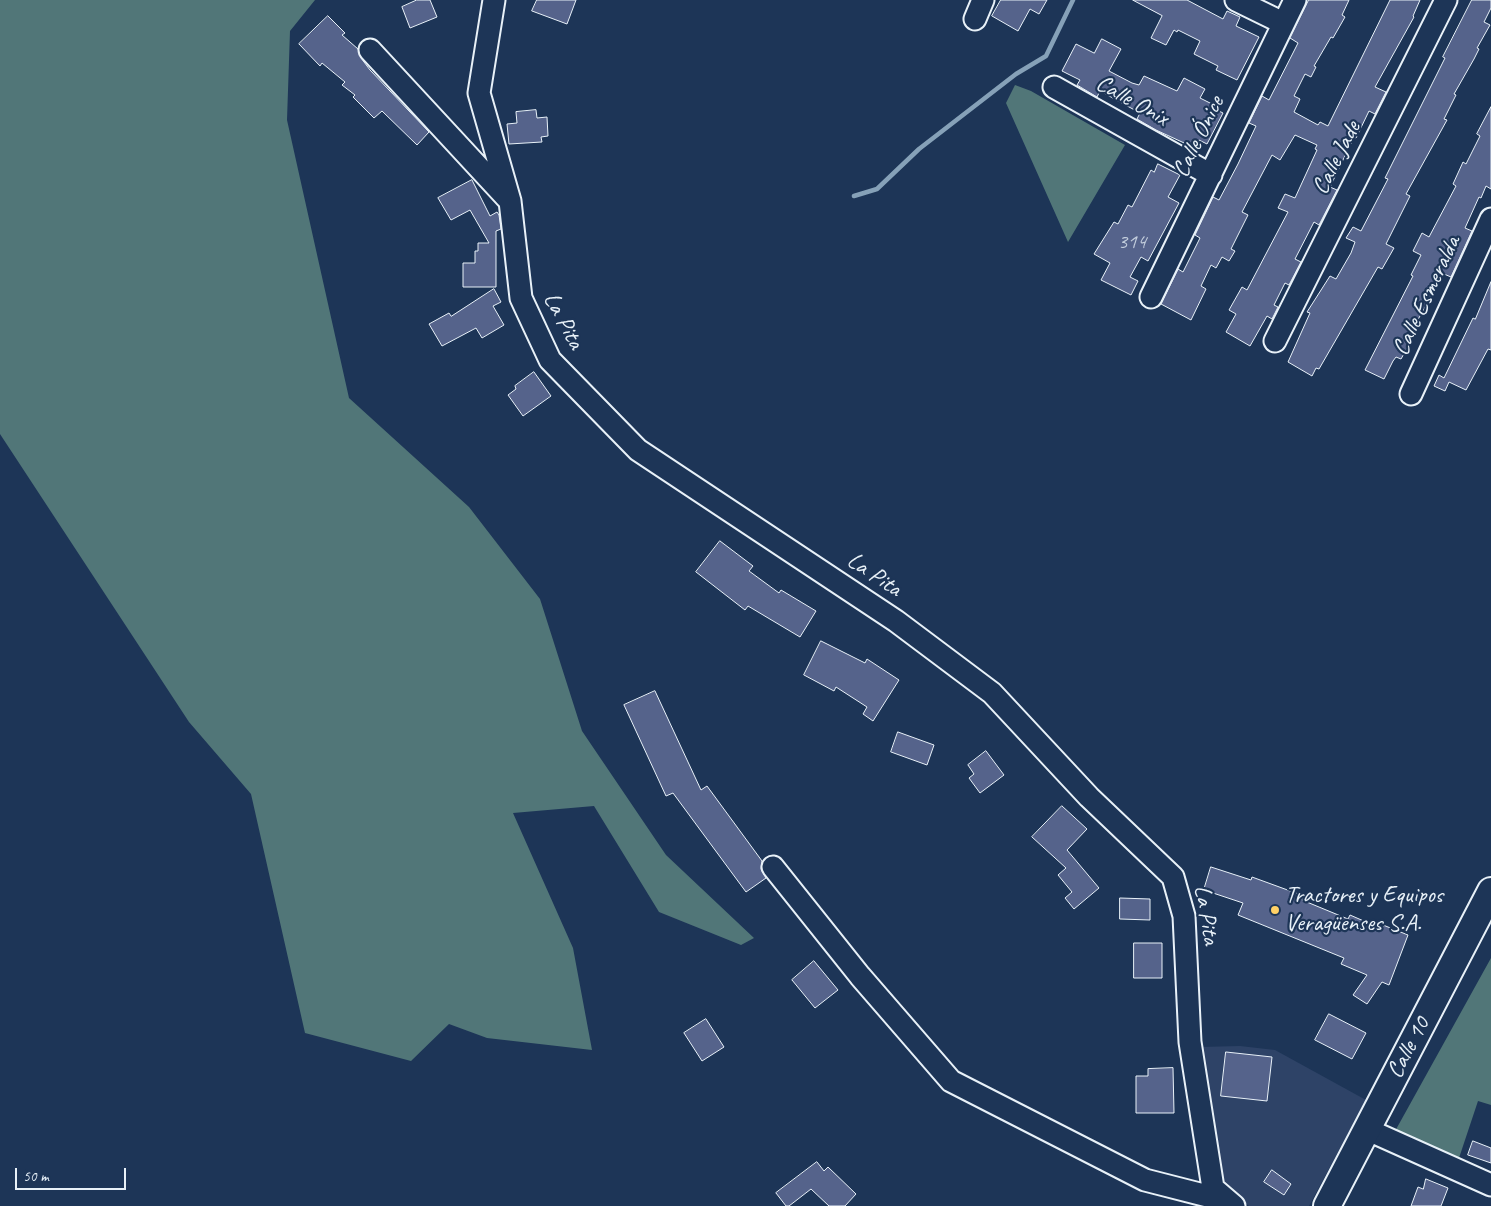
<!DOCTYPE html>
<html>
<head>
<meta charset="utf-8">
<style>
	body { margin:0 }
	#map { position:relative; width:1491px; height:1206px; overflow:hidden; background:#1d3557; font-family:Caveat,sans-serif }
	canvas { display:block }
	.scale { position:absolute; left:15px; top:1168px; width:111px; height:22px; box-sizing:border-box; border:2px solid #e8f1f8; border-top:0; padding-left:6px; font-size:15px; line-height:18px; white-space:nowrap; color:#e8f1f8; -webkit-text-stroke:4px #1d3557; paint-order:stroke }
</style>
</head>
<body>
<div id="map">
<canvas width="1491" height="1206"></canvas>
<div class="scale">50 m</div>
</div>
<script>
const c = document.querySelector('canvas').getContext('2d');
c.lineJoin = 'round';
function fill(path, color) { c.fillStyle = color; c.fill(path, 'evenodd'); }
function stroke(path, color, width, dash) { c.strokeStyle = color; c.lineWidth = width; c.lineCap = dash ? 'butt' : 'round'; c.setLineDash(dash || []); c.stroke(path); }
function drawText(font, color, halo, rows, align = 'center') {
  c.font = font + ' Caveat,sans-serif'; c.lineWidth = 4.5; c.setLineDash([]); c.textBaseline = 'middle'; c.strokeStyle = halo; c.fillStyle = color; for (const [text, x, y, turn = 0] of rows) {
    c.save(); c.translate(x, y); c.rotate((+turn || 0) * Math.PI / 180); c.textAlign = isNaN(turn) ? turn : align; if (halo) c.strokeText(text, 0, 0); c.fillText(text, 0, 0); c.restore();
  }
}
fill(new Path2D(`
	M1240 1046 1275 1050 1366 1100 1309 1206H1249L1222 1185 1200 1047Z`), '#2e4367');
fill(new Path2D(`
	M0 0H315L290 31 287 120 349 398 469 507 540 599 582 731 666 855 754 938 741 945 659 912 594 806 513 813 573 948 592 1050 487 1038 449 1024 411 1061 305 1033 251 794 189 722 0 434Z
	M1015 85 1031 91 1125 145 1068 242 1006 103Z
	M1491 958V1105L1478 1101 1457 1164 1394 1133Z`), '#517678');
stroke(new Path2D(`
	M854 196 877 189 919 149 1016 74 1046 56 1073 0`), '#86a1b8', 4.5);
const building = new Path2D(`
	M417 0H430L437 17 410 28 402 7Z
	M537 0H576L567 24 532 11Z
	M1001 0H1047L1039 14 1030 9 1018 31 992 16Z
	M1133 0H1187L1223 19 1227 11 1240 17 1236 26 1259 37 1237 80 1216 70 1218 66 1194 54 1200 41 1178 30 1177 32 1174 30 1166 45 1151 38 1162 16Z
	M1309 0H1349L1342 15 1345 17 1333 38 1331 37 1314 66 1316 67 1311 77 1305 74 1294 96 1300 99 1294 112 1318 125 1320 122 1328 126 1390 0H1420L1413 16 1414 17 1375 87 1386 92 1375 114 1369 111 1356 138 1354 137 1330 187 1337 190 1319 225 1314 222 1295 259 1301 262 1289 285 1285 283 1274 305 1278 307 1272 319 1267 316 1250 346 1226 332 1236 314 1229 310 1242 287 1247 290 1288 212 1278 208 1285 194 1295 198 1317 150 1315 149 1317 145 1295 135 1280 160 1272 155 1242 212 1248 215 1231 249 1235 251 1229 261 1222 257 1216 268 1211 265 1201 286 1206 289 1191 320 1161 304 1178 269 1183 272 1200 238 1195 235 1213 197 1219 200 1238 164 1256 126 1249 123 1262 96 1269 100 1295 49 1298 43 1290 38Z
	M1472 0H1491V8L1484 22 1490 25 1477 48 1479 49 1474 59 1454 94 1456 95 1444 119 1447 120 1406 194 1410 196 1386 244 1394 248 1382 269 1378 267 1319 369 1316 368 1312 376 1288 362 1310 313 1307 312 1330 276 1336 279 1351 253 1355 242 1346 238 1353 227 1361 231 1388 179 1385 178 1445 58 1443 57Z
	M328 16 345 33 342 35 358 49 361 58 370 70 429 132 417 145 382 111 374 118 353 97 355 95 342 85 345 82 322 63 320 66 299 44Z
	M1102 39 1121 49 1109 71 1132 83 1139 85 1144 76 1177 91 1184 78 1205 89 1200 98 1218 107 1217 110 1223 113 1207 144 1199 140 1195 148 1156 130 1137 119 1140 113 1100 91 1097 97 1077 85 1080 80 1062 71 1076 44 1094 53Z
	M1491 107V189L1486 186 1481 198 1479 197 1465 228 1472 231 1451 277 1444 274 1416 323 1420 324 1410 343 1401 359 1396 357 1393 361 1384 379 1365 370 1413 276 1411 275 1421 255 1413 251 1422 233 1429 237 1456 186 1453 184 1463 162 1466 164 1480 136 1477 134Z
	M536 110 537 118 547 117 548 136 541 137 542 142 509 144 507 124 517 123 516 112Z
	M1158 164 1180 175 1168 197 1179 203 1148 261 1141 257 1130 277 1138 281 1131 295 1101 280 1110 263 1094 254 1114 222 1118 224 1128 205 1132 207 1151 170 1154 172Z
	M472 180 490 216 497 212 499 215 501 229 496 231V287H463V263H475V251H478V243H489L470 210 451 220 438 198Z
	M1491 282V350L1488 349 1466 390 1449 382 1445 391 1434 386 1439 375 1444 378 1473 318 1475 319Z
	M494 289 501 302 493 306 504 325 482 338 476 328 442 346 429 324 449 313 451 316Z
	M534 372 551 396 523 416 508 395 516 389 515 386Z
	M720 541 753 566 749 571 779 593 781 590 816 611 800 637 748 606 745 610 696 572Z
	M821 641 865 663 867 659 899 680 873 721 863 714 867 707 836 687 834 691 804 675Z
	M655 691 701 790 707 786 762 861 761 869 766 878 746 892 673 793 666 796 624 705Z
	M898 732 934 745 927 765 891 752Z
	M986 751 1004 775 980 793 969 778 974 774 968 765Z
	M1062 806 1087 829 1067 850 1099 888 1074 909 1065 898 1072 892 1058 875 1066 868 1032 837Z
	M1211 867 1251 880 1252 877 1304 896 1302 900 1348 919 1350 915 1382 929 1383 925 1408 935 1389 985 1382 982 1367 1004 1353 995 1367 975 1341 964 1344 958 1238 915 1243 903 1204 890Z
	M1120 898 1150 899V920L1120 919Z
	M1134 943H1162V978H1134Z
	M814 961 838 990 815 1008 792 980Z
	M1329 1014 1366 1033 1352 1059 1315 1040Z
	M706 1019 724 1047 702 1061 684 1033Z
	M1226 1052 1272 1057 1267 1101 1221 1096Z
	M1173 1068 1174 1113H1136V1076H1148V1069Z
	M1473 1141 1491 1148V1163L1468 1155Z
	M817 1162 824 1171 828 1167 856 1194 845 1206H829L811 1189 789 1206H786L776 1193Z
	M1272 1170 1291 1184 1284 1195 1264 1182Z
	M1426 1179 1448 1188 1441 1206H1411L1418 1187 1423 1189Z`);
fill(building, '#55638b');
stroke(building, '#e8f1f8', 1);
const minor = new Path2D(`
	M494 0 479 93 510 201 521 298 550 360 638 450 896 621 992 693 1089 797 1173 877 1184 916 1190 1042 1213 1188 1234 1206
	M1236 0 1283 23
	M975 19 983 0
	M370 50 507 198
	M1054 87 1211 175
	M1151 297 1295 0
	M1275 341 1446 0
	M1411 394 1491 219
	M773 867 860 976 951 1081 1145 1180 1227 1201
	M1366 1129 1491 1185`);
const major = new Path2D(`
	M1327 1206 1491 891`);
stroke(minor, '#e8f1f8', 25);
stroke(major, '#e8f1f8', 30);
stroke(minor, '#1d3557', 21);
stroke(major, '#1d3557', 26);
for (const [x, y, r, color] of [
	[1275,910,5,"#ffd166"]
]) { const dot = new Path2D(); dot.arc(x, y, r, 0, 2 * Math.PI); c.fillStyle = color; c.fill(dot); stroke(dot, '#1d3557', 2); }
drawText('21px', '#c3cedd', null, [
	["314",1132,242]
]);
drawText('24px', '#e8f1f8', '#1d3557', [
	["Calle Onix",1132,101,29],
	["Calle Ónice",1199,137,-64],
	["Calle Jade",1337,158,-63],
	["Calle Esmeralda",1427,296,-65],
	["La Pita",563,321,62],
	["La Pita",874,575,34],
	["La Pita",1206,915,81],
	["Calle 10",1409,1048,-62]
]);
drawText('24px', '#e8f1f8', '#1d3557', [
	["Tractores y Equipos",1285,896],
	["Veragüenses S.A.",1285,924]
], 'left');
</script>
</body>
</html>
